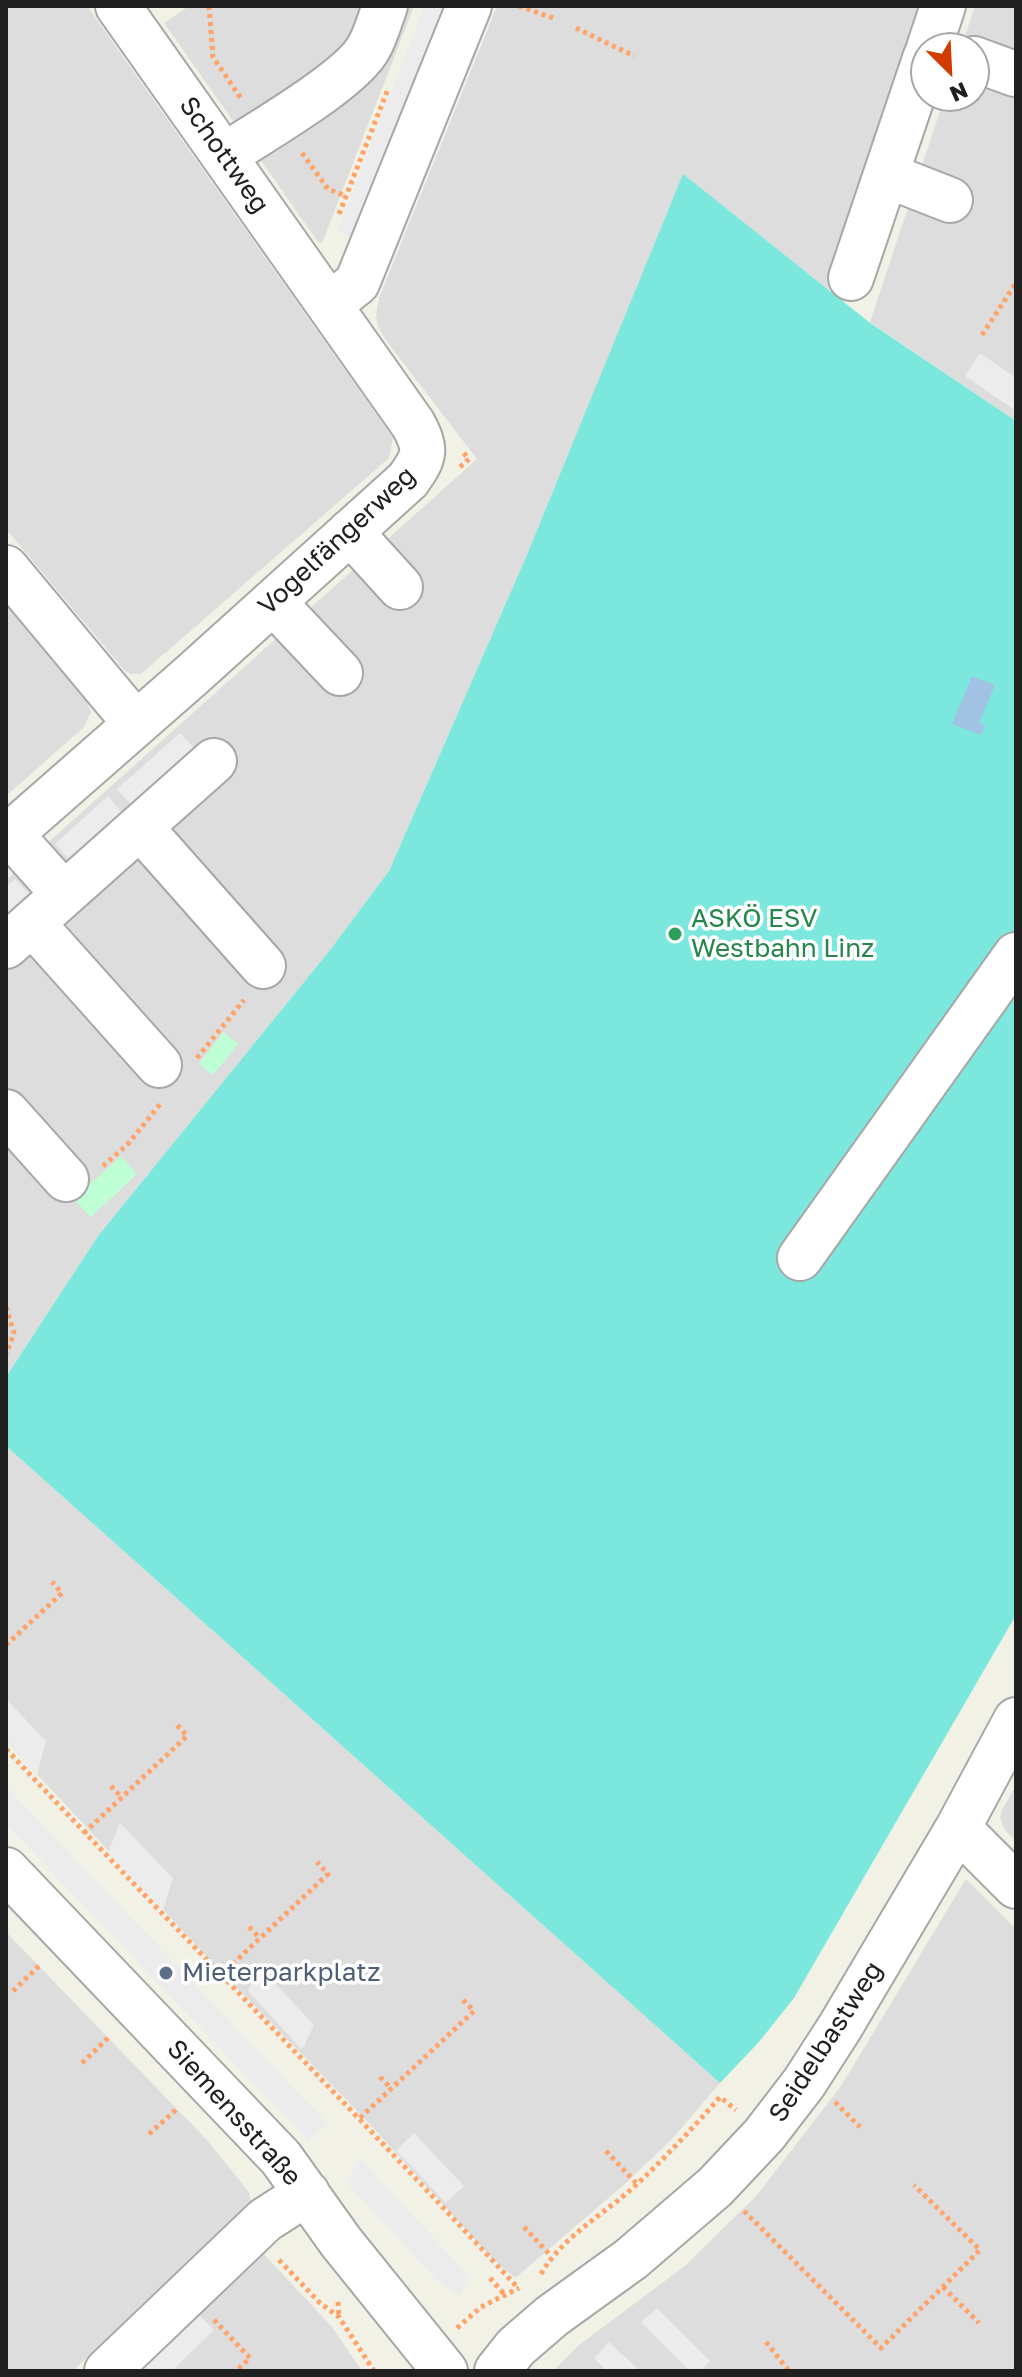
<!DOCTYPE html>
<html>
<head>
<meta charset="utf-8">
<style>
	body { margin:0 }
	#map { position:relative; width:1022px; height:2377px; overflow:hidden; background:#f2f1e6; font-family:"Golos Text",sans-serif }
	canvas { display:block }
	.frame { position:absolute; inset:0; border:8px solid #202020; pointer-events:none }
	.north { position:absolute; left:910px; top:32px; width:80px; height:80px; box-sizing:border-box; background:#fff; border:2px solid #a6a6a6; border-radius:50%; rotate:156deg; font-size:22px; font-weight:700; line-height:32px; text-align:center; color:#202020 }
	.north::after { content:''; display:block; margin:auto; width:28px; height:36px; background:#d03b00; clip-path:polygon(50% 0,100% 100%,50% 72%,0 100%) }
</style>
</head>
<body>
<div id="map">
<canvas width="1022" height="2377"></canvas>
<div class="frame"></div>
<div class="north">N</div>
</div>
<script>
const c = document.querySelector('canvas').getContext('2d');
c.lineJoin = 'round';
function fill(path, color) { c.fillStyle = color; c.fill(path, 'evenodd'); }
function stroke(path, color, width, dash) { c.strokeStyle = color; c.lineWidth = width; c.lineCap = dash ? 'butt' : 'round'; c.setLineDash(dash || []); c.stroke(path); }
function drawText(font, color, halo, rows, align = 'center') {
  c.font = font + ' "Golos Text",sans-serif'; c.lineWidth = 7; c.setLineDash([]); c.textBaseline = 'middle'; c.strokeStyle = halo; c.fillStyle = color; for (const [text, x, y, turn = 0] of rows) {
    c.save(); c.translate(x, y); c.rotate((+turn || 0) * Math.PI / 180); c.textAlign = isNaN(turn) ? turn : align; if (halo) c.strokeText(text, 0, 0); c.fillText(text, 0, 0); c.restore();
  }
}
fill(new Path2D(`
	M6 6H87L393 438 389 458 141 674H131L125 671 6 529Z
	M189 6H414L322 243H319L164 23Z
	M497 6H925L828 289 683 175 526 557 389 871 330 950 98 1236 6 1377V880L477 459 385 339 378 326 376 315 379 298Z
	M975 6H1016V421L870 322 945 96H974V48H961Z
	M6 602 84 695 91 712 84 727 6 796Z
	M6 1446 720 2083 672 2139 626 2183 515 2278 492 2258 366 2120 211 1961 6 1741Z
	M1016 1785V1841L1004 1829 1000 1817 1002 1810Z
	M966 1879 1016 1929V2368L1013 2371H553L579 2345 685 2266 757 2195 841 2086Z
	M6 1932 206 2139 249 2192 251 2202 73 2371H6Z
	M260 2250 332 2327 362 2371H134Z`), '#dedddd');
fill(new Path2D(`
	M223 1032 238 1044 213 1075 199 1064Z
	M121 1156 137 1174 91 1217 74 1199Z`), '#bfffd6');
fill(new Path2D(`
	M683 174 869 322 1016 421V1615L794 1998 759 2042 720 2083 6 1446V1377L98 1236 330 950 389 871 526 557Z`), '#7ce8dd');
fill(new Path2D(`
	M424 6H450L359 240 337 231Z
	M980 353 1016 378V411L965 376Z
	M180 733 195 749 132 806 117 789Z
	M108 796 123 814 71 861 55 844Z
	M15 879 32 897 6 920V887Z
	M6 1699 46 1741 37 1775 6 1740Z
	M6 1786 327 2123 308 2141 6 1824Z
	M120 1823 173 1878 163 1910 108 1852Z
	M259 1966 314 2025 302 2050 248 1991Z
	M414 2133 464 2186 446 2203 396 2150Z
	M360 2158 470 2277 460 2295 437 2281 347 2183Z
	M657 2308 710 2361 700 2371H690L641 2322Z
	M196 2312 214 2330 172 2371H134Z
	M609 2342 640 2371H607L594 2358Z`), '#ececec');
fill(new Path2D(`
	M972 676 995 685 979 723 985 726 981 735 952 724Z`), '#a2c2e3');
const minor = new Path2D(`
	M118 6 329 305
	M929 48 943 6
	M974 59 1015 74
	M224 156C258 133 352 80 369 47 376 35 380 19 385 6
	M886 175 950 200
	M851 278 926 56
	M350 532 400 587
	M6 568 136 724
	M273 602 340 673
	M140 827 263 966
	M10 834 64 894
	M6 838 192 675 408 480C425 456 427 450 413 424L329 305 357 283 469 6
	M32 923 159 1065
	M6 946 214 761
	M6 1112 66 1179
	M800 1258 1016 955
	M958 1828 1016 1886
	M6 1870 281 2158 341 2242 445 2371
	M107 2371 265 2220 307 2193
	M497 2371 516 2347 552 2316 631 2259 715 2187 764 2135 804 2083 840 2027 958 1828 1016 1720`);
stroke(minor, '#a7a7a7', 48);
stroke(new Path2D(`
	M209 6 213 57 242 100
	M519 6 553 18
	M576 28 634 56
	M302 153 328 189 346 196
	M339 214 388 89
	M982 335 1016 283
	M460 467 469 459 462 451
	M197 1058 244 1000
	M103 1166 128 1144 161 1103
	M6 1307 14 1333 6 1354
	M6 1645 62 1593 52 1582
	M6 1749C176 1930 350 2106 518 2288
	M111 1786 122 1798
	M84 1833 187 1736 176 1724
	M249 1927 260 1938
	M221 1975 328 1874 317 1862
	M13 1991 41 1964
	M82 2063 110 2036
	M380 2077 391 2088
	M835 2102 860 2127
	M360 2118 474 2011 463 2000
	M149 2134 178 2108
	M606 2151 637 2184
	M744 2211 881 2348 980 2250 914 2185
	M524 2227 551 2256
	M279 2260 320 2303 339 2317 374 2371
	M541 2274C562 2237 603 2215 635 2186 665 2158 693 2128 720 2097L736 2110
	M490 2278 505 2295
	M943 2287 979 2323
	M338 2302 339 2317
	M214 2320 250 2358 236 2371
	M457 2328 481 2307 519 2288
	M766 2342 789 2371`), '#ffa369', 5, [4, 4]);
stroke(minor, '#fff', 44);
for (const [x, y, r, color] of [
	[675,934,8,"#2e9e5b"],
	[166,1973,8,"#5c6f8a"]
]) { const dot = new Path2D(); dot.arc(x, y, r, 0, 2 * Math.PI); c.fillStyle = color; c.fill(dot); stroke(dot, '#fff', 3); }
drawText('26px', '#202020', '#fff', [
	["Schottweg",224,155,55],
	["Vogelfängerweg",337,541,-43],
	["Seidelbastweg",826,2042,-57],
	["Siemensstraße",234,2113,48]
]);
drawText('26px', '#27864d', '#fff', [
	["ASKÖ ESV",691,919],
	["Westbahn Linz",691,949]
], 'left');
drawText('26px', '#4e5e75', '#fff', [
	["Mieterparkplatz",182,1973]
], 'left');
</script>
</body>
</html>
